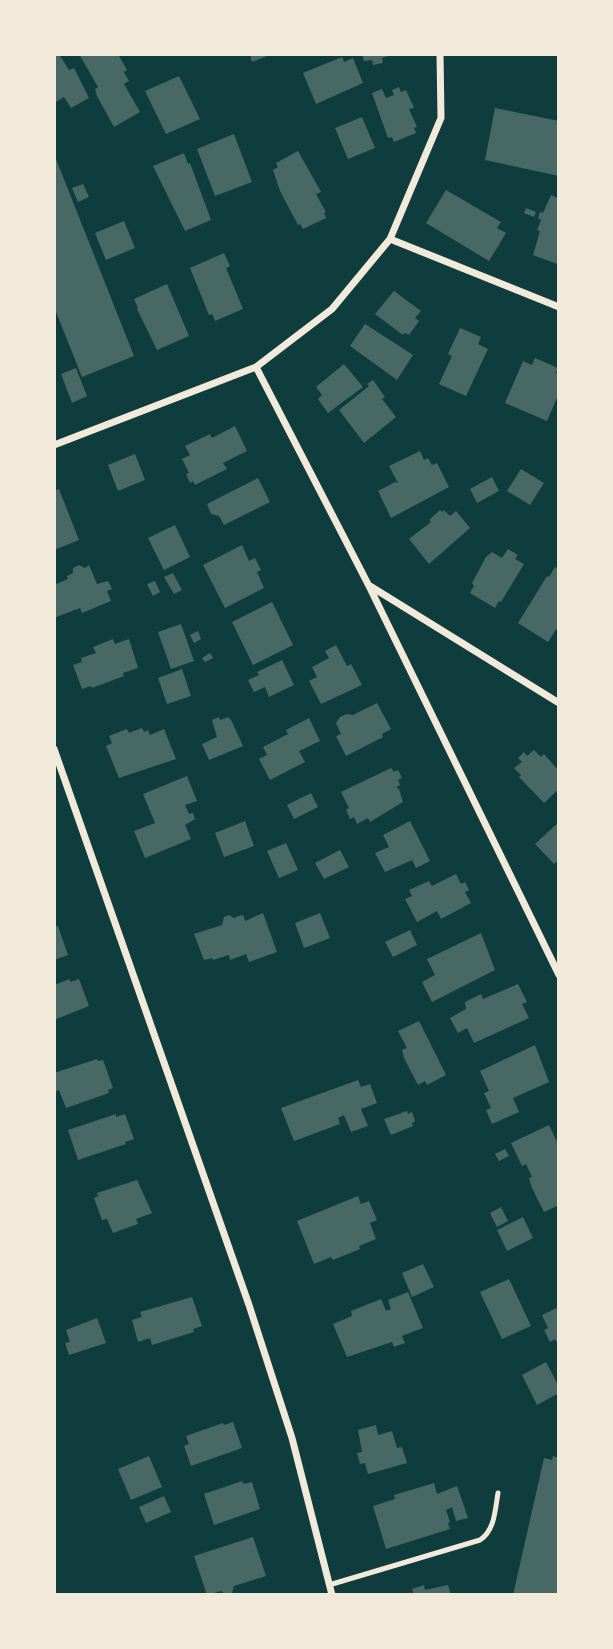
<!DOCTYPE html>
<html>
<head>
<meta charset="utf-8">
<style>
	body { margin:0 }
	#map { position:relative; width:613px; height:1649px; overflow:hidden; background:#0f3d3e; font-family:Arial,sans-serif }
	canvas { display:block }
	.frame { position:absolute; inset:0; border:56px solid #f1e9da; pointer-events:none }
</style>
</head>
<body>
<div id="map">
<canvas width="613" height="1649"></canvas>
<div class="frame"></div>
</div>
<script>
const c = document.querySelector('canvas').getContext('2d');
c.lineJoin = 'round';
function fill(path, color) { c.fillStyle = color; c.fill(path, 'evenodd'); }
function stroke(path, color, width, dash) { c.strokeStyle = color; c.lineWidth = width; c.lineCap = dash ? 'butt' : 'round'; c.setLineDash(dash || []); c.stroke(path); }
fill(new Path2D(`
	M54 54 60 56 69 70 74 68 89 98 71 108 64 97 54 103Z
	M79 54H118L127 70 124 72 129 81 124 84 140 112 114 127 97 96 95 89 98 87Z
	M250 54H272L252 62Z
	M362 54H392V55L382 58 383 63 373 65 372 60 364 61Z
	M342 57 344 62 353 58 363 83 316 104 303 73Z
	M179 76 200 119 166 134 145 91Z
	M399 87 401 92 406 90 414 108 409 109 417 127 414 128 416 133 394 142 392 137 388 138 372 93 382 89 386 98 394 95 392 90Z
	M495 108 559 121V176L485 160Z
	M362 117 375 148 348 159 335 128Z
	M234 134 252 182 215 196 197 149Z
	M298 151 321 192 316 194 326 212 324 213 326 218 303 229 300 224 298 225 280 191 273 170 278 167 276 163Z
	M184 153 188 164 190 163 211 220 185 231 153 166Z
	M54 154 134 356 82 377 54 307Z
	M83 184 89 197 78 202 72 188Z
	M446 190 501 222 497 228 506 233 489 261 426 223Z
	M551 195 559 199 557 264 533 255 540 231 537 230 541 220 538 218 540 212 543 213Z
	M526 208 536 212 534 217 524 213Z
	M124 221 135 248 106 260 95 233Z
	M224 253 230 266 226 268 243 309 215 321 212 314 209 315 190 268Z
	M167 284 189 336 157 350 137 309 138 308 134 299Z
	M394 291 421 311 415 318 419 321 409 335 405 333 403 335 375 314Z
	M365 324 413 355 397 380 350 346Z
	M460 328 481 337 478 344 488 349 466 396 439 384 452 356 448 354Z
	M535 358 558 368 556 373 559 375V393L547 421 505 403 523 361 532 365Z
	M344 364 363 387 328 413 318 399 322 395 316 387Z
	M76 368 87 396 72 403 61 374Z
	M373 380 385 397 382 399 396 417 364 443 339 410 369 386 367 384Z
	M235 426 247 451 223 463 227 469 195 485 193 481 190 483 186 474 189 473 182 459 190 455 185 446 210 434 212 438Z
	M420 451 424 460 428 458 432 465 437 463 449 487 391 518 378 491 395 482 398 483 389 466Z
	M135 454 145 480 118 491 108 465Z
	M521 469 544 483 530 505 507 491Z
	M492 477 499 491 477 503 470 489Z
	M258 478 270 502 224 525 219 516 211 514 207 504Z
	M59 489 79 540 54 550V491Z
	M440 510 442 512 444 510 450 516 456 511 470 528 429 564 409 539 431 522 429 520Z
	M175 525 190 557 164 570 148 538Z
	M242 545 249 561 255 558 261 570 257 572 264 588 225 608 203 565Z
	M508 549 518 555 515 559 524 564 501 602 499 601 495 608 470 593 474 586 472 583 486 557 492 552 502 558Z
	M79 565 85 568 89 565 97 584 108 581 112 589 107 591 111 601 82 613 80 608 54 618V585L68 579 67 576 73 573V568Z
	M555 567 559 569V625L548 642 518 623 547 576 549 577Z
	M173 573 182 590 174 594 164 577Z
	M155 581 160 592 153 596 147 584Z
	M272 602 293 645 253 665 232 622Z
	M181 624 194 661 171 669 158 632Z
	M198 631 201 639 194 643 190 635Z
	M113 639 115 644 129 639 138 668 123 673 124 676 92 688 91 686 82 689 73 665 82 662 81 658 96 653 93 647Z
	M336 645 347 666 351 664 362 685 321 704 309 681 317 677 312 667 329 658 325 651Z
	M210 653 213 658 205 662 202 658Z
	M282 660 294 685 269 697 265 687 254 692 248 680 259 675 257 672Z
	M182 669 191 696 167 704 158 678Z
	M377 703 391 729 382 734 383 737 346 756 336 736 341 734 336 723 340 717 347 714 353 715Z
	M219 717 220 720 228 717 231 720 243 746 209 760 202 744 217 737 212 720Z
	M309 718 320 741 299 751 305 762 270 780 259 759 267 755 263 747 288 734 286 730Z
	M142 728 144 732 148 730 150 735 164 729 176 759 119 778 106 746 112 743 109 736 127 729 129 733Z
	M534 750 541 757 544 754 559 771V789L544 803 519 777 521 775 514 768 522 762 518 758 524 752 527 756Z
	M391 768 394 772 398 770 402 778 398 780 400 785 396 787 399 789 403 802 370 822 368 818 357 824 354 817 350 819 346 810 349 808 341 792Z
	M187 776 197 801 185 805 189 814 193 813 195 819 185 825 191 839 145 858 134 831 155 823 143 794Z
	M311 793 318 807 294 819 287 805Z
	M245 821 254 846 224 857 215 833Z
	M410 821 430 861 416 868 412 860 385 872 375 853 389 847 383 835Z
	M559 822V860L554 864 535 844Z
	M286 843 298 870 279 878 267 851Z
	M340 850 349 867 324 879 315 863Z
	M456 874 461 884 465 882 469 890 465 892 471 903 441 919 437 911 417 922 405 899 412 896 409 890 429 881 432 886Z
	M263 913 277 952 249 962 246 954 230 960 229 955 213 960 212 958 204 960 194 934 222 925 224 917 229 915 236 919 235 917 243 915 245 921Z
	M320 913 330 938 304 948 295 923Z
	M58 926 68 955 54 960V927Z
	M410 930 417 945 393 957 385 942Z
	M481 933 495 970 432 1002 422 982 435 975 427 959Z
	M70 979V982L79 979 89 1006 54 1020V985Z
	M518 984 527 1002 522 1004 529 1018 474 1043 467 1028 458 1033 450 1018 466 1009 465 1002 481 994 483 999Z
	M419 1021 446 1075 427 1085 425 1081 418 1085 404 1058 402 1050 407 1048 398 1031Z
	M535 1045 549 1082 513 1098 519 1112 492 1124 486 1110 491 1108 484 1093 489 1091 480 1071Z
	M97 1059 98 1061 103 1060 113 1088 108 1090 109 1093 66 1108 59 1090 54 1092V1073Z
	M358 1080 361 1087 370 1084 377 1103 361 1109 368 1126 351 1132 344 1115 338 1118 340 1124 294 1141 281 1108Z
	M407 1111 408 1114 412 1112 415 1121 412 1123 413 1126 391 1135 384 1119Z
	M116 1114V1117L125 1114 134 1139 125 1142 126 1144 78 1160 68 1130Z
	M549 1125 559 1146V1205L544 1212 532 1188 529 1178 532 1177 526 1164 522 1166 511 1143Z
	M505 1149 509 1156 499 1161 495 1154Z
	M137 1180 152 1213 136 1219 138 1224 113 1233 107 1219 102 1220 94 1198 98 1196 97 1193Z
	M358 1196 361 1204 369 1201 377 1220 370 1223 376 1239 359 1246 360 1249 333 1260 331 1257 314 1264 297 1221Z
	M501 1207 508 1221 497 1227 490 1213Z
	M523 1217 533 1238 507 1251 497 1230Z
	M423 1264 434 1287 412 1297 402 1273Z
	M509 1279 531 1326 502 1339 480 1292Z
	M408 1292 423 1328 402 1336 405 1343 394 1347 392 1342 347 1357 333 1324 352 1316 351 1311 381 1299 386 1311 391 1309 388 1300Z
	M192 1297 202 1326 193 1329 194 1332 152 1345 150 1338 138 1342 132 1320 142 1317 140 1312Z
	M559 1307V1347L555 1339 550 1342 544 1330 548 1328 542 1315Z
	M97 1318 106 1343 69 1355 65 1343 70 1342 66 1330Z
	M546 1362 559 1387V1393L537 1405 522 1375Z
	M233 1422 242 1448 191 1466 184 1446 189 1444 186 1436 223 1423 224 1425Z
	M376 1425 378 1435 392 1431 397 1448 402 1447 407 1463 368 1474 365 1463 360 1464 357 1453 362 1452 358 1430Z
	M149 1456 162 1487 131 1500 118 1469Z
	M553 1456 559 1458V1595H513L544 1458 552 1460Z
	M242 1481 244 1484 252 1482 260 1509 214 1525 204 1494Z
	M434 1483 437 1494 457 1486 468 1518 456 1521 452 1507 446 1510 450 1522 448 1523 450 1529 386 1549 373 1506 395 1499 394 1495Z
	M164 1496 171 1512 146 1523 139 1507Z
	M253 1537 266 1576 234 1586 232 1593 226 1595 221 1591 207 1595 194 1556Z
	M424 1585 425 1590 448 1585 451 1595H414L412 1589Z`), '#486865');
stroke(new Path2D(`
	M329 1585 480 1540C495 1530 495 1510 498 1493`), '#f1e9da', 5);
stroke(new Path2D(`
	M390 239 559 307
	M256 367 369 586 559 975
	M54 445 256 367 332 309 390 239 441 118 440 54
	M370 586 559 703
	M54 749 249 1305 292 1438 332 1595`), '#f1e9da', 7);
</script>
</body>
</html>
